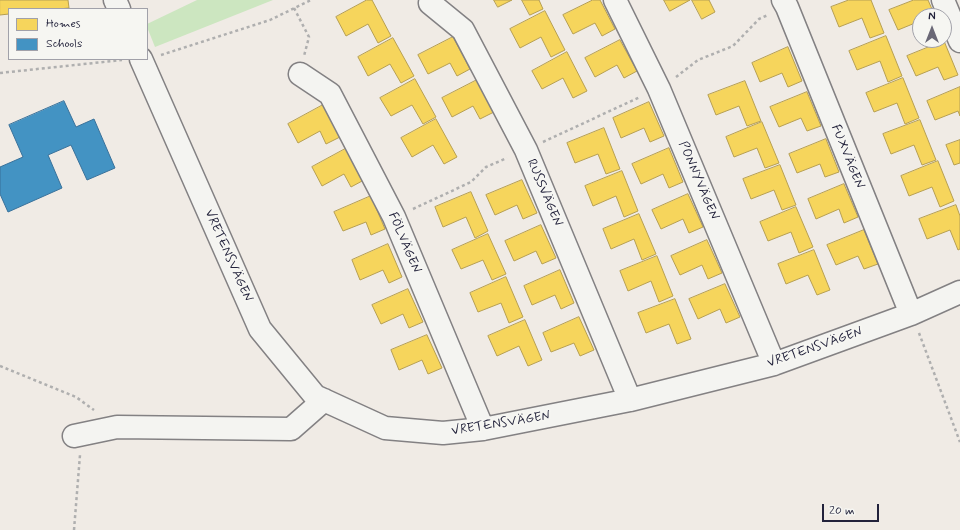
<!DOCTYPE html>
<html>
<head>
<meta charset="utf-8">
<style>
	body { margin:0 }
	#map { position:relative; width:960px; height:530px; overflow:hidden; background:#f0ebe5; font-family:Mynerve,sans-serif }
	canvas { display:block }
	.legend { position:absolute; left:8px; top:8px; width:140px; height:52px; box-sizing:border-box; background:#f6f6f2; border:1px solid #a1a1a9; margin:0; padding:5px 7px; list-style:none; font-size:12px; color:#22223b }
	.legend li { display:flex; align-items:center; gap:8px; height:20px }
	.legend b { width:20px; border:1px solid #a1a1a9 }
	.north { position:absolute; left:912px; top:8px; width:40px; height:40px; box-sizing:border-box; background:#f6f6f2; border:1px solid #a1a1a9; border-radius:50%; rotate:0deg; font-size:11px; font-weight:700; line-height:16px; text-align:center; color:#22223b }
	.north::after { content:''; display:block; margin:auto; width:14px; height:18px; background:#6a6876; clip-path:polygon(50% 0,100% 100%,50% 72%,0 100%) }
	.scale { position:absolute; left:822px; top:504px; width:57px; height:18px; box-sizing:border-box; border:2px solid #22223b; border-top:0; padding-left:5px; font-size:12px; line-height:14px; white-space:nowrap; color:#22223b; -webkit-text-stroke:3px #f6f6f2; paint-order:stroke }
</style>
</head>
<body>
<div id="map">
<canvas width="960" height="530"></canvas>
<ul class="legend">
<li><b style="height:11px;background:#f6d55c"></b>Homes</li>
<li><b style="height:11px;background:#4393c3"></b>Schools</li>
</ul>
<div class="north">N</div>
<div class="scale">20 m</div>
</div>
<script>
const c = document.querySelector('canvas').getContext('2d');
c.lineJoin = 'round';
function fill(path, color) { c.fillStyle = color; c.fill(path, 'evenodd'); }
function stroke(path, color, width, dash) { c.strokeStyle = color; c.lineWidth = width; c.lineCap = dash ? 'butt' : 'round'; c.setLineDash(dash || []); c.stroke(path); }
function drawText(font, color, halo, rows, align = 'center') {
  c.font = font + ' Mynerve,sans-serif'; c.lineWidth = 4; c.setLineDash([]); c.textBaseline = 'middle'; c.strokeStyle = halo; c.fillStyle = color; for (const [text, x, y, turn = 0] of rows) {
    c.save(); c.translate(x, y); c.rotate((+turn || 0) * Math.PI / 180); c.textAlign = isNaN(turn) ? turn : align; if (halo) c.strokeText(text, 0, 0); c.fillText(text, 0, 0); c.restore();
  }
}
fill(new Path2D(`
	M197 0H273L155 47 147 27V24Z`), '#cce6c0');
const homes = new Path2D(`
	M0 0H68L69 8 58 9H9V14L0 15Z
	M367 0H372L391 36 378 43 368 24 346 36 336 17Z
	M494 0H512L498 7Z
	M522 0H539L543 9 530 15Z
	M593 0H600L615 29 602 36 595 23 573 34 563 15Z
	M664 0H690L670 11Z
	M692 0H709L715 12 702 19Z
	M849 0H871L884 33 870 38 862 18 839 27 831 7Z
	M914 0H928L935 16H920V21L898 30 889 10Z
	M545 11 565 50 551 57 541 37 520 48 510 29Z
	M886 36 902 76 888 82 880 61 857 70 849 51Z
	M453 37 470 69 457 76 450 63 428 74 418 55Z
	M393 38 414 76 401 83 390 64 368 76 358 57Z
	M620 40 637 71 624 78 617 65 595 77 585 58Z
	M944 41 958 75 944 80 938 67 916 76 907 56Z
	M788 47 802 81 788 87 782 73 760 82 752 63Z
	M567 52 587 91 573 98 563 78 542 89 532 71Z
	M903 78 919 118 905 124 897 103 874 112 866 93Z
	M415 79 436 117 423 124 412 105 391 116 380 98Z
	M477 80 494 112 480 119 473 106 452 117 442 98Z
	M745 81 761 121 747 126 739 106 716 115 708 95Z
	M960 87V116L958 111 935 120 927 101Z
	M807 92 821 126 807 131 801 118 779 127 770 107Z
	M649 102 664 136 650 142 644 128 621 138 613 118Z
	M323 105 340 137 326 144 320 131 298 143 288 124Z
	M436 119 457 157 444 164 433 145 412 157 401 138Z
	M920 120 936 160 922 165 914 145 891 154 883 134Z
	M762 122 779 163 765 168 757 148 734 157 726 137Z
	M604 128 620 169 606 174 598 154 575 163 567 143Z
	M826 139 839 172 825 177 820 164 797 173 789 154Z
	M960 140V163L954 165 946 145Z
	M347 148 364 180 351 187 344 174 322 186 312 167Z
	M669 148 683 182 669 188 663 174 641 184 632 164Z
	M938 161 954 201 940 207 932 187 909 196 901 176Z
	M780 165 796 205 782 210 774 190 751 199 743 179Z
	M622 171 638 211 624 217 616 196 593 206 585 186Z
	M522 180 537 213 523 219 517 205 495 215 486 195Z
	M844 184 858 217 844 223 839 209 816 219 808 199Z
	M471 192 488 231 475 238 466 217 443 227 435 207Z
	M688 194 703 227 689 233 683 219 661 229 652 210Z
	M371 196 385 229 371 235 366 222 343 231 334 212Z
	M956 205 960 216V249L958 250 950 230 927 239 919 219Z
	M796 207 813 247 799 253 791 232 768 241 760 222Z
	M639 214 656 254 642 260 634 239 611 249 603 229Z
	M541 225 556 258 542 264 536 251 514 261 505 241Z
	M864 230 878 264 864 269 858 256 836 265 827 245Z
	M488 234 506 274 492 280 483 260 461 269 452 250Z
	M707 240 722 273 708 279 702 265 680 275 671 256Z
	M388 244 402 277 389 283 383 270 360 280 352 260Z
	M814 250 830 290 817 295 808 275 786 284 778 264Z
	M657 256 673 296 659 302 651 281 628 291 620 271Z
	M560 270 574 303 561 309 555 295 532 305 524 286Z
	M506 277 523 317 509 323 501 303 478 312 470 293Z
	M725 284 740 317 726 323 720 309 698 319 689 299Z
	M408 289 423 322 409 328 403 314 381 324 372 305Z
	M675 299 691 339 677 344 669 324 646 333 638 313Z
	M579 317 594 350 580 356 574 343 551 352 543 333Z
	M525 320 542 360 528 366 519 346 497 356 488 336Z
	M427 335 442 368 428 374 422 360 399 370 391 350Z`);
fill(homes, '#f6d55c');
stroke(homes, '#b69f52', 1);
const schools = new Path2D(`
	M64 101 76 127 94 119 115 168 87 180 71 145 48 155 62 188 8 212 0 194V167L23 157 9 125Z`);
fill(schools, '#4393c3');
stroke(schools, '#39719a', 1);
const minor = new Path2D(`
	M115 0 119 9
	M615 0 659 89 774 364
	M783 0 787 7 911 314
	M943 0 960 41
	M430 3 463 30 526 150 630 400
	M141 59 260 329 315 396 385 428 443 433 483 429 630 400 774 364 911 314 960 292
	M300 74 330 94 394 217 483 429
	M74 436 117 427 291 429 324 400`);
stroke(minor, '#838183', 25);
stroke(new Path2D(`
	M294 8 309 37 304 56
	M161 55 270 20 311 0
	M0 73 122 60
	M676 77 698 60 733 46 759 19 768 15
	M543 142 640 97
	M413 209 471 182 486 167 507 158
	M919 333 960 442
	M0 366 76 397 94 410
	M74 530 80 455`), '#afafaf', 2.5, [3, 3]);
stroke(minor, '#f4f4f1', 22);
drawText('13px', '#22223b', '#f6f6f2', [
	["FUXVÄGEN",847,157,68],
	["PONNYVÄGEN",698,181,67],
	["RUSSVÄGEN",544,193,67],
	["FÖLVÄGEN",404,243,67],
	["VRETENSVÄGEN",228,256,66],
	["VRETENSVÄGEN",815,348,-19],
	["VRETENSVÄGEN",501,424,-9]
]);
</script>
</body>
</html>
